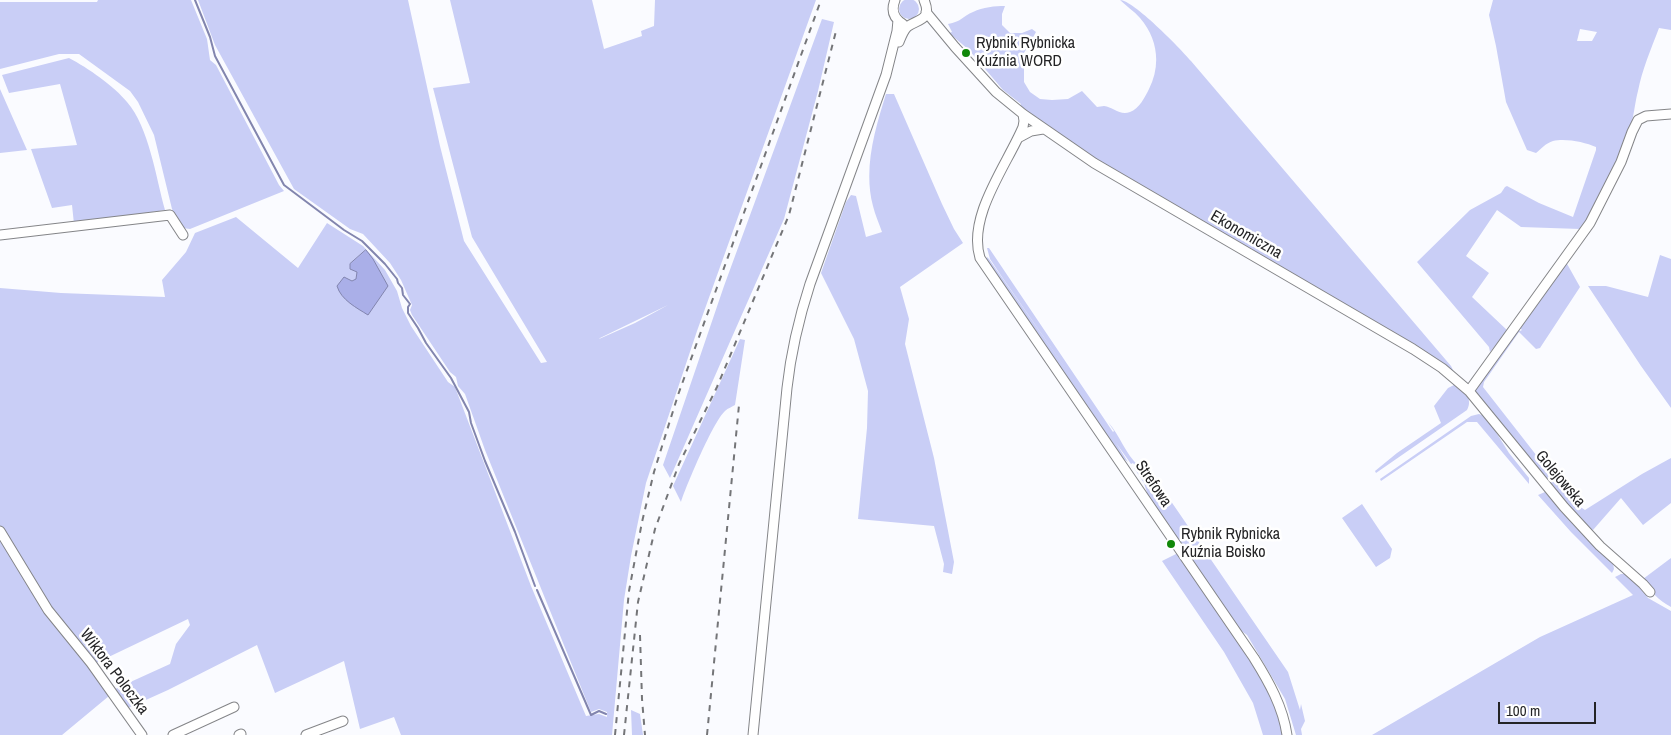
<!DOCTYPE html>
<html>
<head>
<meta charset="utf-8">
<style>
	body { margin:0 }
	#map { position:relative; width:1671px; height:735px; overflow:hidden; background:#fafbff; font-family:"Archivo Narrow",sans-serif }
	canvas { display:block }
	.scale { position:absolute; left:1498px; top:702px; width:98px; height:22px; box-sizing:border-box; border:2px solid #242426; border-top:0; padding-left:6px; font-size:15px; line-height:18px; white-space:nowrap; color:#242426; -webkit-text-stroke:4px #fff; paint-order:stroke }
</style>
</head>
<body>
<div id="map">
<canvas width="1671" height="735"></canvas>
<div class="scale">100 m</div>
</div>
<script>
const c = document.querySelector('canvas').getContext('2d');
c.lineJoin = 'round';
function fill(path, color) { c.fillStyle = color; c.fill(path, 'evenodd'); }
function stroke(path, color, width, dash) { c.strokeStyle = color; c.lineWidth = width; c.lineCap = dash ? 'butt' : 'round'; c.setLineDash(dash || []); c.stroke(path); }
function drawText(font, color, halo, rows, align = 'center') {
  c.font = font + ' "Archivo Narrow",sans-serif'; c.lineWidth = 5; c.setLineDash([]); c.textBaseline = 'middle'; c.strokeStyle = halo; c.fillStyle = color; for (const [text, x, y, turn = 0] of rows) {
    c.save(); c.translate(x, y); c.rotate((+turn || 0) * Math.PI / 180); c.textAlign = isNaN(turn) ? turn : align; if (halo) c.strokeText(text, 0, 0); c.fillText(text, 0, 0); c.restore();
  }
}
fill(new Path2D(`
	M899 9a10 10 0 1 1 20 0a10 10 0 1 1-20 0Z
	M98 0H191L207 39 210 60 216 65 279 185 284 191 190 229 183 228 172 209 154 135 138 102 130 91 79 54H59L0 69V2H97Z
	M198 0H408L440 146 464 241 541 363 547 362 472 237 433 88 470 83 450 0H592L604 49 642 36 641 31 654 26 655 0H816L697 331 646 483 631 556 624 600 612 735H401L394 717 360 729 344 661 275 693 257 645 168 690 128 708 115 689 170 664 176 644 190 625 188 619 96 663 80 643 74 648 109 696 62 735H0V288L61 293 165 297 162 280 186 252 195 233 236 217 298 268 327 223 363 246 385 270 397 291 402 308 411 326 448 382 455 387 531 586 586 716 599 714 607 717V712L599 709 591 712 485 450 465 394 458 386 456 377 450 372 412 315 410 310 412 305 401 280 390 263 363 234 350 229 294 189 215 45ZM668 305 635 323 599 339 600 338Z
	M1120 0C1133 0 1180 48 1191 61L1451 366 1454 372 1099 162 1020 106 1021 104 1003 90 969 50 949 33 952 32 948 24C961 22 963 16 973 12 983 7 995 6 1005 6L1002 14V25L1010 33H1022L1032 29 1036 32 1024 53V82L1030 92 1040 99 1052 100 1068 99 1082 91 1097 107C1099 107 1102 106 1104 106 1113 107 1120 116 1130 112 1139 109 1145 97 1149 89 1161 65 1158 39 1140 18 1134 11 1126 6 1120 0Z
	M1493 0H1671V30L1659 28C1651 49 1642 70 1638 91 1633 110 1633 134 1621 151H1623L1589 219 1580 229 1521 227 1497 210 1466 256 1489 273 1472 297 1508 331 1490 352 1489 347 1417 262 1470 210 1501 193 1505 187 1507 186 1539 203 1573 217 1596 150V147C1585 142 1565 138 1553 141 1546 143 1541 149 1536 153L1527 150 1506 102 1496 46 1489 15ZM1580 29 1597 32 1592 41H1577Z
	M822 19 834 22 818 91 784 219 670 478 663 465 724 286Z
	M69 58C88 68 114 86 127 102 149 127 156 178 165 210L74 224 72 205 52 208 31 149 77 145 60 84 9 93 2 75Z
	M0 89 27 150 0 153Z
	M886 94H894L942 204 954 229 963 243 900 287 909 319 905 344 934 458 954 562 952 574 943 572 944 564 934 526 858 519 867 428 868 391 854 339 821 273 846 202 851 195 856 196 866 237 882 232C879 223 875 215 873 206 863 169 875 129 886 94Z
	M987 248H989L1113 432 1114 431 1108 422C1120 435 1125 454 1139 466 1143 469 1149 472 1153 475L1288 672 1300 710 1301 704 1305 721 1301 729 1302 735H1296L1285 699 1247 635 1240 630 1148 496 1144 483 1134 468 1136 467 1133 463 1131 464 1116 443 1128 462 1121 457 986 259 987 257 989 259 1071 376 1002 277 990 259Z
	M1660 255 1671 259V408L1641 366 1588 286H1606L1648 297Z
	M1566 262 1580 287 1540 348 1536 349 1519 332 1484 382 1483 387 1551 474 1576 504 1585 510 1642 474 1671 458V503L1643 525 1621 498 1593 530 1588 527 1567 506 1475 392V390L1517 328 1520 331 1522 330 1519 327Z
	M740 339 745 340 735 405C732 407 728 408 725 411 713 422 687 484 681 502L673 486Z
	M1454 385C1465 388 1473 399 1467 410L1376 473 1375 471 1397 453 1441 423 1434 406 1448 388Z
	M1479 414 1484 416 1491 424 1509 453 1529 478V484L1477 422H1467L1381 481 1380 479 1471 416Z
	M1545 492 1576 527 1613 563 1614 569 1612 573 1571 532 1538 495Z
	M1362 504 1392 549 1390 558 1376 567 1342 518Z
	M1178 553C1200 585 1223 616 1243 648 1260 675 1278 703 1283 735H1263L1253 703 1224 652 1162 561Z
	M1671 558V607C1658 600 1651 592 1643 579Z
	M1626 574 1636 583 1648 598 1671 611V735H1372L1540 637 1633 595 1615 577 1621 574Z
	M631 710 640 714 643 735H632Z`), '#c9cef6');
const water = new Path2D(`
	M366 250 373 259 388 286 368 315C357 308 341 300 337 286L344 277 352 281 356 279 357 272 350 269V264Z`);
fill(water, '#aaafe8');
stroke(water, '#8285ae', 1);
stroke(new Path2D(`
	M195 0 210 37 215 56 284 185 344 230 362 241 385 264 397 279 398 283 402 288 403 295 410 304 408 307V313L418 328 426 343 451 378 469 412 471 423 485 461 515 532 535 586
	M537 590 591 715 599 711 606 714`), '#8285ae', 2);
const minor = new Path2D(`
	M895 0C891 10 893 18 903 24
	M926 12 955 47 996 92 1023 114 1094 163 1413 349 1442 368 1469 391 1564 507 1600 546 1643 584 1650 592
	M899 42C901 37 903 31 907 27 917 19 933 21 924 0
	M1023 114 1024 121 1023 127C1007 165 967 216 980 258L1254 658C1269 682 1283 707 1287 735
	M1018 138 1031 131 1043 129
	M0 235 170 215 183 235
	M1469 391 1590 223 1621 162 1632 132 1638 120 1646 116 1671 114
	M0 531 48 610 91 663 142 735
	M173 735 234 707
	M239 735 241 734
	M306 735 343 721
	M753 735 787 388C791 352 799 318 810 284L886 75 897 31 898 20`);
stroke(minor, '#848588', 11);
stroke(minor, '#fff', 9);
stroke(new Path2D(`
	M640 635 642 699 645 735
	M615 735 629 591 642 522 654 472 678 395 821 0
	M624 735 638 602 655 529 679 464 717 387 789 215 836 31
	M707 735 739 405`), '#747578', 2, [6, 6]);
for (const [x, y, r, color] of [
	[966,53,5,"#118809"],
	[1171,544,5,"#118809"]
]) { const dot = new Path2D(); dot.arc(x, y, r, 0, 2 * Math.PI); c.fillStyle = color; c.fill(dot); stroke(dot, '#fff', 2); }
drawText('16px', '#242426', '#fff', [
	["Rybnik Rybnicka",976,44],
	["Kuźnia WORD",976,62],
	["Rybnik Rybnicka",1181,535],
	["Kuźnia Boisko",1181,553]
], 'left');
drawText('16px', '#242426', '#fff', [
	["Ekonomiczna",1246,235,30],
	["Golejowska",1560,479,50],
	["Strefowa",1153,484,56],
	["Wiktora Poloczka",114,672,53]
]);
</script>
</body>
</html>
